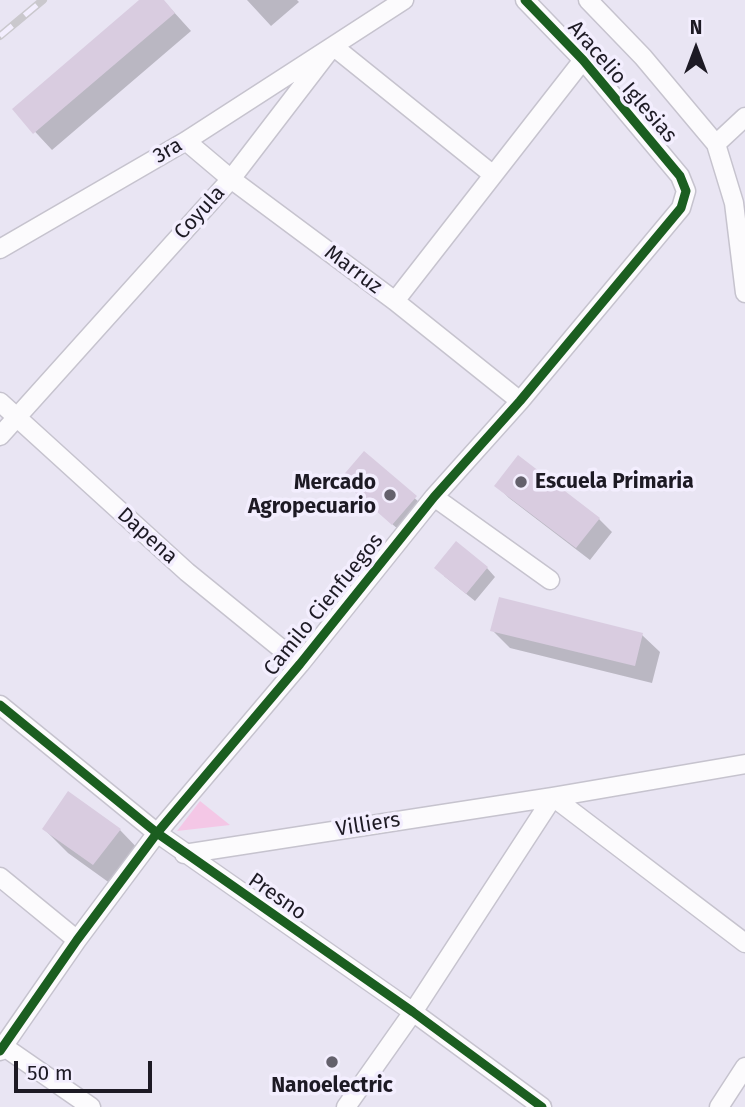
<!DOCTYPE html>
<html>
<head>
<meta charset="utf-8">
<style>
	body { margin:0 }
	#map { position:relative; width:745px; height:1107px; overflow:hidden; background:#e9e5f3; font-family:"Fira Sans",sans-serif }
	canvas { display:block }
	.north { position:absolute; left:661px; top:14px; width:70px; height:70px; -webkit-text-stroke:5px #f3eefe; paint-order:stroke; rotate:0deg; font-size:19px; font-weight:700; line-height:28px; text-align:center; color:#1d1a24 }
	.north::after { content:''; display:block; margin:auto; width:24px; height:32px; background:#1d1a24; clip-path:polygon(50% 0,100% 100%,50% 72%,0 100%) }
	.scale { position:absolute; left:14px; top:1061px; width:138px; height:32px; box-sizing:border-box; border:4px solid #1d1a24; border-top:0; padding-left:9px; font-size:21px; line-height:24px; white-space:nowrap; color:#1d1a24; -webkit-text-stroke:5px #f3eefe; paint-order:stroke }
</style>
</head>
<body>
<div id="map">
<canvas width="745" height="1107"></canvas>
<div class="north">N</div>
<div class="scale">50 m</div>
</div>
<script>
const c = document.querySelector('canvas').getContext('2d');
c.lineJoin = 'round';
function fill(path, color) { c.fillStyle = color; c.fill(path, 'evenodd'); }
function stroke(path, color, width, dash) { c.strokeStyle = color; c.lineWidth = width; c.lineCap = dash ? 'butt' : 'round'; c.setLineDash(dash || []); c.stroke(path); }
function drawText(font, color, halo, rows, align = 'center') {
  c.font = font + ' "Fira Sans",sans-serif'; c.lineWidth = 7; c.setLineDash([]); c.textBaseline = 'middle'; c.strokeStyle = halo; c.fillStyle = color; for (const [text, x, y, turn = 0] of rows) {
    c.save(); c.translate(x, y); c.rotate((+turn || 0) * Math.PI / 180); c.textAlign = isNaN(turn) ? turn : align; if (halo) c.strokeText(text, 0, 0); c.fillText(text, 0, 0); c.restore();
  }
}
fill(new Path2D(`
	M200 801 230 825 177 831Z`), '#f4c7e6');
fill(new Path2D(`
	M142 0H163L191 31 52 150 14 109Z
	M247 0H297L299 2 271 26Z
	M364 453 429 511 406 536 355 492Z
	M496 485 599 519 612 532 590 560 509 498Z
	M487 568 495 577 475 601 444 576Z
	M492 630 642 635 660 652 652 683 510 648Z
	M44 829 120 830 144 855 118 889 68 853Z`), '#0003');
fill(new Path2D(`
	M139 0H164L175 13 33 134 12 109Z
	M364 451 417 496 392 525 340 479Z
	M518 455 600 518 576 548 494 486Z
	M456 541 488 567 466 594 434 568Z
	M499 597 643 633 635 666 490 631Z
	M68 791 121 829 93 865 42 829Z`), '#d9cce0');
const minor = new Path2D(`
	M588 0 643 57 716 144 734 203 745 293
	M186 141 231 179 395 301 520 401
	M716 144 745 117
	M0 249 186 141 333 46 492 174
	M395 301 583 60
	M0 402 187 572 300 664
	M0 436 231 179 333 46 404 0
	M434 497 550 580
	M0 705 157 833 413 1012 542 1107
	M553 797 745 943
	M184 854 553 797 745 764
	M0 877 77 940
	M0 1044 91 1107
	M0 1051 77 940 157 833 300 664 434 497 520 401 681 208 686 191 680 176 583 60 525 0
	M346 1107 413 1012 553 797
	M719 1107 745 1067`);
stroke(minor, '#c6c3ce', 21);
stroke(minor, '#fcfbfd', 18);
const rail = new Path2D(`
	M0 36 43 0`);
stroke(rail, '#cac8cd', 8);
stroke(rail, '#f3eefe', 5, [16]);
stroke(new Path2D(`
	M0 705 157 833 413 1012 542 1107
	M0 1051 77 940 157 833 300 664 434 497 520 401 681 208 686 191 680 176 583 60 525 0`), '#1b5e20', 9);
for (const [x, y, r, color] of [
	[521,482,7,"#64616c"],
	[390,495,7,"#64616c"],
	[332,1062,7,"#64616c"]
]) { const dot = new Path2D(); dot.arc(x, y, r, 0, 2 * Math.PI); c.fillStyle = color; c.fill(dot); stroke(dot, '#f3eefe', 2.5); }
drawText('21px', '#1d1a24', '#f3eefe', [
	["Aracelio Iglesias",622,82,49],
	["3ra",168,151,-30],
	["Coyula",200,213,-48],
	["Marruz",353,270,37],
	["Dapena",147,536,42],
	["Camilo Cienfuegos",324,605,-51],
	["Villiers",368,825,-9],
	["Presno",277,897,35]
]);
drawText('bold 21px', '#1d1a24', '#f3eefe', [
	["Escuela Primaria",535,482],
	["Mercado",376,483,"right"],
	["Agropecuario",376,507,"right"],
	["Nanoelectric",332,1086,"center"]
], 'left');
</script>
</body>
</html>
